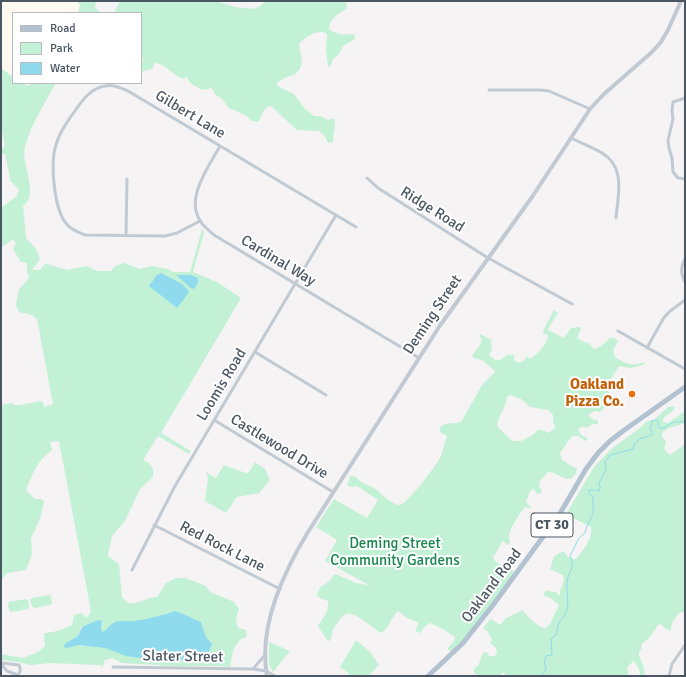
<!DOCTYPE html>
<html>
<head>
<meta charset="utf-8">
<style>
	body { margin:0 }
	#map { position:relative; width:686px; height:677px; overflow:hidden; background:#f5f3f3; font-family:Signika,sans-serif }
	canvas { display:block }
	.frame { position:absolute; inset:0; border:2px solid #4a5661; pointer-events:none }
	.legend { position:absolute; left:12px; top:12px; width:130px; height:72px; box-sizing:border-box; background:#fff; border:1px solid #b7bbc0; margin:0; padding:5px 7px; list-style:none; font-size:12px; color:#4a5661 }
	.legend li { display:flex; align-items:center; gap:8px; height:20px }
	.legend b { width:20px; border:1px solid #b7bbc0 }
</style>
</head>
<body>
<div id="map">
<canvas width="686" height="677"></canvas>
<div class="frame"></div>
<ul class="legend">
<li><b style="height:5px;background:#b3c2d1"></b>Road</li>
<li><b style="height:11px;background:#c3f1d5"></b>Park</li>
<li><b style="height:11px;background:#90daee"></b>Water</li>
</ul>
</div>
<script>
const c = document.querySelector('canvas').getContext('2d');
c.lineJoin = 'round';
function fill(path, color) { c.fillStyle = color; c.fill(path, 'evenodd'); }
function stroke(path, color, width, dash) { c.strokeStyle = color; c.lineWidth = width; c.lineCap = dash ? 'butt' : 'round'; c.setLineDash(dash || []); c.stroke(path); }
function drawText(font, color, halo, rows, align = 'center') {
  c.font = font + ' Signika,sans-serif'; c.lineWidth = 4; c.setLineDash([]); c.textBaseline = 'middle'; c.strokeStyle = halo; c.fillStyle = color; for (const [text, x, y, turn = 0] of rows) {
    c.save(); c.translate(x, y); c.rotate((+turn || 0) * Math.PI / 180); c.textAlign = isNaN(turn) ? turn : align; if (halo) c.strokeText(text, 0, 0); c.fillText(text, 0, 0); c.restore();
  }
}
fill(new Path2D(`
	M1 1H80L85 5 79 13H13V80L1 75Z`), '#fdf9ef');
fill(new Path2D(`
	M77 1H96L95 8 102 13H78L80 5Z
	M120 1H216L235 7 254 9 262 5 265 1H346L347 8C338 14 330 18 329 29 336 35 346 35 354 34L355 39 343 46 339 54 333 59 330 67 328 66 326 49 327 34C319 28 305 37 299 44L302 61 300 69 294 75 286 77 278 82 277 86 294 94 304 108 314 116H320L328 120 334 118C336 126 333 134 333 142L328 143 324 135 319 131 297 130 271 106C261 109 263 115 258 122L252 121 245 115 229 108 222 99 215 94 212 88 202 90 190 83 187 77 183 79C173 75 164 63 155 63L152 69 143 71 141 75V67L143 60 141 56V13H114Z
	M1 68 13 77V83H22L28 86 31 83H56C45 103 31 124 25 147 21 162 34 182 29 199 28 201 25 204 23 206L26 238 36 249 40 259 32 270H40L45 264H47L67 270 87 266 97 271H111L115 266 124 263 140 269 152 266 168 269 173 272H190L202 229 204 232 193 272 217 282 241 298 161 433 191 451 189 454 158 436 143 460 150 464 153 469V476L151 479 140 489 125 521 112 536 108 555 109 557 119 564 122 597 128 603C139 605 146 597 157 597L166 583 176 578H185L206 586 210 592 234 602 239 609C237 613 234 624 239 628 241 629 244 629 246 630L247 636C245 638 241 638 239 641 232 648 232 658 230 667L218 666H174L122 663 112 658 105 660 102 668 101 665H99L50 663 31 665 18 662 1 660V654L23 658 38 652 45 646 44 633C53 633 64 629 72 625L74 615 82 613 85 617C89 617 89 614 91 611L59 441 50 442 52 450C37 461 33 473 26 490L35 499H41L44 501 41 516 31 539 32 555 26 570 7 573 1 580V405L12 403 14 405H20L41 401 43 402 44 407 53 404 37 319 32 315 19 312 16 305 19 289 29 278 27 271V263L21 262 13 249 16 244 13 239 1 248V208L16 197 19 190 14 184 11 182 5 154H1V150L5 146 1 126ZM89 625 98 647 76 645 68 648 69 642 78 636 81 627Z
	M554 310 558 313 549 327 548 330 564 338 571 328 580 327 581 328 577 338 584 342 589 343 594 349 600 347 610 338H615L618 341 613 350 615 357C624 363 633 367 643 362L645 363 643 365 630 368 619 366 606 387 607 390 611 394 605 407 600 412 595 411 589 414 590 417 594 420H598V424H592L587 428C583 426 580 426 578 430L582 436 586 437 588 439 585 441 578 436H572L560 453 562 460 577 469 576 473 571 479C562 480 557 472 548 472L540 481 539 486 542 491 541 493 538 494 533 489 530 491 526 502 531 507 530 508 525 507C521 511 508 531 509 537 509 539 510 541 510 543L507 545 504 541 502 542 493 558C497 564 507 568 513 570V574L463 641 451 651 448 650V648L455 639V637L441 628 430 623 425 626 420 633 415 631 418 625V622L407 618 398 611C392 617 388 628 382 633 371 629 352 605 342 617 339 620 335 626 333 630 331 634 333 638 329 641H327C326 635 320 632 318 625 323 619 330 609 328 601L320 598 317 595C322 581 322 589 329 581 332 578 332 576 336 574L356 583 369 585 325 561 337 540 316 527 334 499 367 518 378 500 357 486 351 487 347 485 351 475 356 477C362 485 372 485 379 492 384 496 392 505 400 505 407 504 436 466 440 458 443 451 444 444 447 437L446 435 440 432V427C445 422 454 424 461 422L482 385 495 372 494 370 482 360 474 358 472 356 480 345 482 339 479 336 480 334 491 340 492 349 489 355 495 360H500C505 357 508 353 514 355V360L519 363 525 360 526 356 531 359C538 352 547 346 548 335L544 334 543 331ZM510 395 521 399 530 407 548 410 553 415V422L555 426 554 429 549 433 542 430H538L533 435 521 441H514L511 440 497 426C498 416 506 408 507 397Z
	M673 406 675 408C672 414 664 414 662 422L668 423 685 411V423C679 426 664 427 662 434 661 437 665 439 666 442L664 449 670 455 685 444V601L684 606 685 611 683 613 680 612 673 621 670 631 666 629 662 625 659 624 649 638 642 644 641 650 639 652V656L644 668 645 676H640C641 672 637 663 633 661L627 668 629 676H507L503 672 500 675 494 676H479L474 673V669C481 665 480 658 483 653L487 652 489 656H495L497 653 496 648 490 643 492 640 488 632 483 628 489 621 491 619 500 625 506 618 523 610C528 618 536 625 545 629L550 624 559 605 552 599 543 595 546 590 552 592H556L558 595H560V591L564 580 563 575 550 569C555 557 550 558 563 551 566 555 570 560 576 559 583 551 593 538 591 527 585 524 570 517 567 514L568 511 594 467 611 449 641 427 646 422 655 419 668 407Z
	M255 462 265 469 270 480 259 493 237 497 226 513 205 501 208 478 206 472 216 478 224 465 248 474Z
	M49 595 51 596 52 603 50 605 34 608 32 606 30 600 32 598Z
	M26 599 28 600 29 607 28 609 11 612 9 610 8 604 9 602Z
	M356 640 370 652 379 665 368 676H352L340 667Z
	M269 642 290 651 273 672 269 664Z`), '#c3f1d5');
fill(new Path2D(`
	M161 273 182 284 189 291 187 295 177 308 149 286 157 275Z
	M176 275H191L198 278V282L195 288 192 289Z
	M176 611 201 622 206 637 212 644 208 653 194 660H181L169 662 126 656 105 648 78 645 68 648 63 647 66 643 78 636 82 627C87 625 98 619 102 620L101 629 103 632C108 629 110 624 115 622 121 620 128 622 134 621 148 619 163 615 176 611Z`), '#90daee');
stroke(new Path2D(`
	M541 676 546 670 544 661 546 656 552 655 551 639 556 635C557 632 557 628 558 625 559 620 565 617 566 612 570 602 566 593 567 583 567 572 576 569 570 556L579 538 585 533C586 526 591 520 593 513 594 508 592 502 593 497L589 494V490H595L599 491 600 487 599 483 606 470 605 462 610 455 633 449C635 437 644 439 653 434V432L650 430 652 421 656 420 658 421V425L660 428H665C673 420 675 423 685 421`), '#90daee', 1);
stroke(new Path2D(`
	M489 90H540L549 91 590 109
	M685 98 673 102 672 110 673 119 668 140 669 148 672 158 673 172 678 178 685 179
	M571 138C581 143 592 147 602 153 626 167 618 195 616 218
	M220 146C209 166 184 199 201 222 204 227 210 231 214 235L419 358
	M367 178 378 188 488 258 572 304
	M200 221 177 233 165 236 85 235C78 232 69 229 65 222 54 207 50 162 56 145 60 131 69 119 77 108 84 98 92 88 105 86 113 84 121 88 128 91L356 227
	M126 235 127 179
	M685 258C681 267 680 273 685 282
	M618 331 685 369
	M647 348 663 319 669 312 685 300
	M255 352 326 395
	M214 420 333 492
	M154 525 280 589
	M132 570 175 486 336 215
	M1 663 19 665C21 669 21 672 18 675L7 671 1 664
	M113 667 253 669 266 671 275 676
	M253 669 265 655
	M669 676 672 664 685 645`), '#c1cad2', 3);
stroke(new Path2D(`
	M267 676C258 627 283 573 308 532L439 327 532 197 590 109 604 94 652 52 661 42 668 30 681 1`), '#c1cad2', 4);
stroke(new Path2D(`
	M428 676 463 643 493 605 559 515 586 469 598 453 610 441 623 431 685 387`), '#b3c2d1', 5);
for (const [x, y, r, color] of [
	[632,394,4,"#e8710a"]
]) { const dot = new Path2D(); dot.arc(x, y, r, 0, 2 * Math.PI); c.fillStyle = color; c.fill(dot); stroke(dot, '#fff', 1.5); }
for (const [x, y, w] of [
	[552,525,42]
]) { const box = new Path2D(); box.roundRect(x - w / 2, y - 12, w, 24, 3); c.fillStyle = '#fff'; c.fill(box); stroke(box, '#4a5661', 1); }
drawText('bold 14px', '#4a5661', null, [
	["CT 30",552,525]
]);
drawText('15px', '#4a5661', '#fff', [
	["Gilbert Lane",190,115,31],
	["Ridge Road",432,210,32],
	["Cardinal Way",278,261,31],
	["Deming Street",433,315,-56],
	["Loomis Road",222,385,-59],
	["Castlewood Drive",279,447,31],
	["Red Rock Lane",222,547,27],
	["Oakland Road",492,586,-53],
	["Slater Street",183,657,1]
]);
drawText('bold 15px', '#c56008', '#fff', [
	["Oakland",624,385],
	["Pizza Co.",624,402]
], 'right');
drawText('15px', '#17864f', '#fff', [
	["Deming Street",395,544],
	["Community Gardens",395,561]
]);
</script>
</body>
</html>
